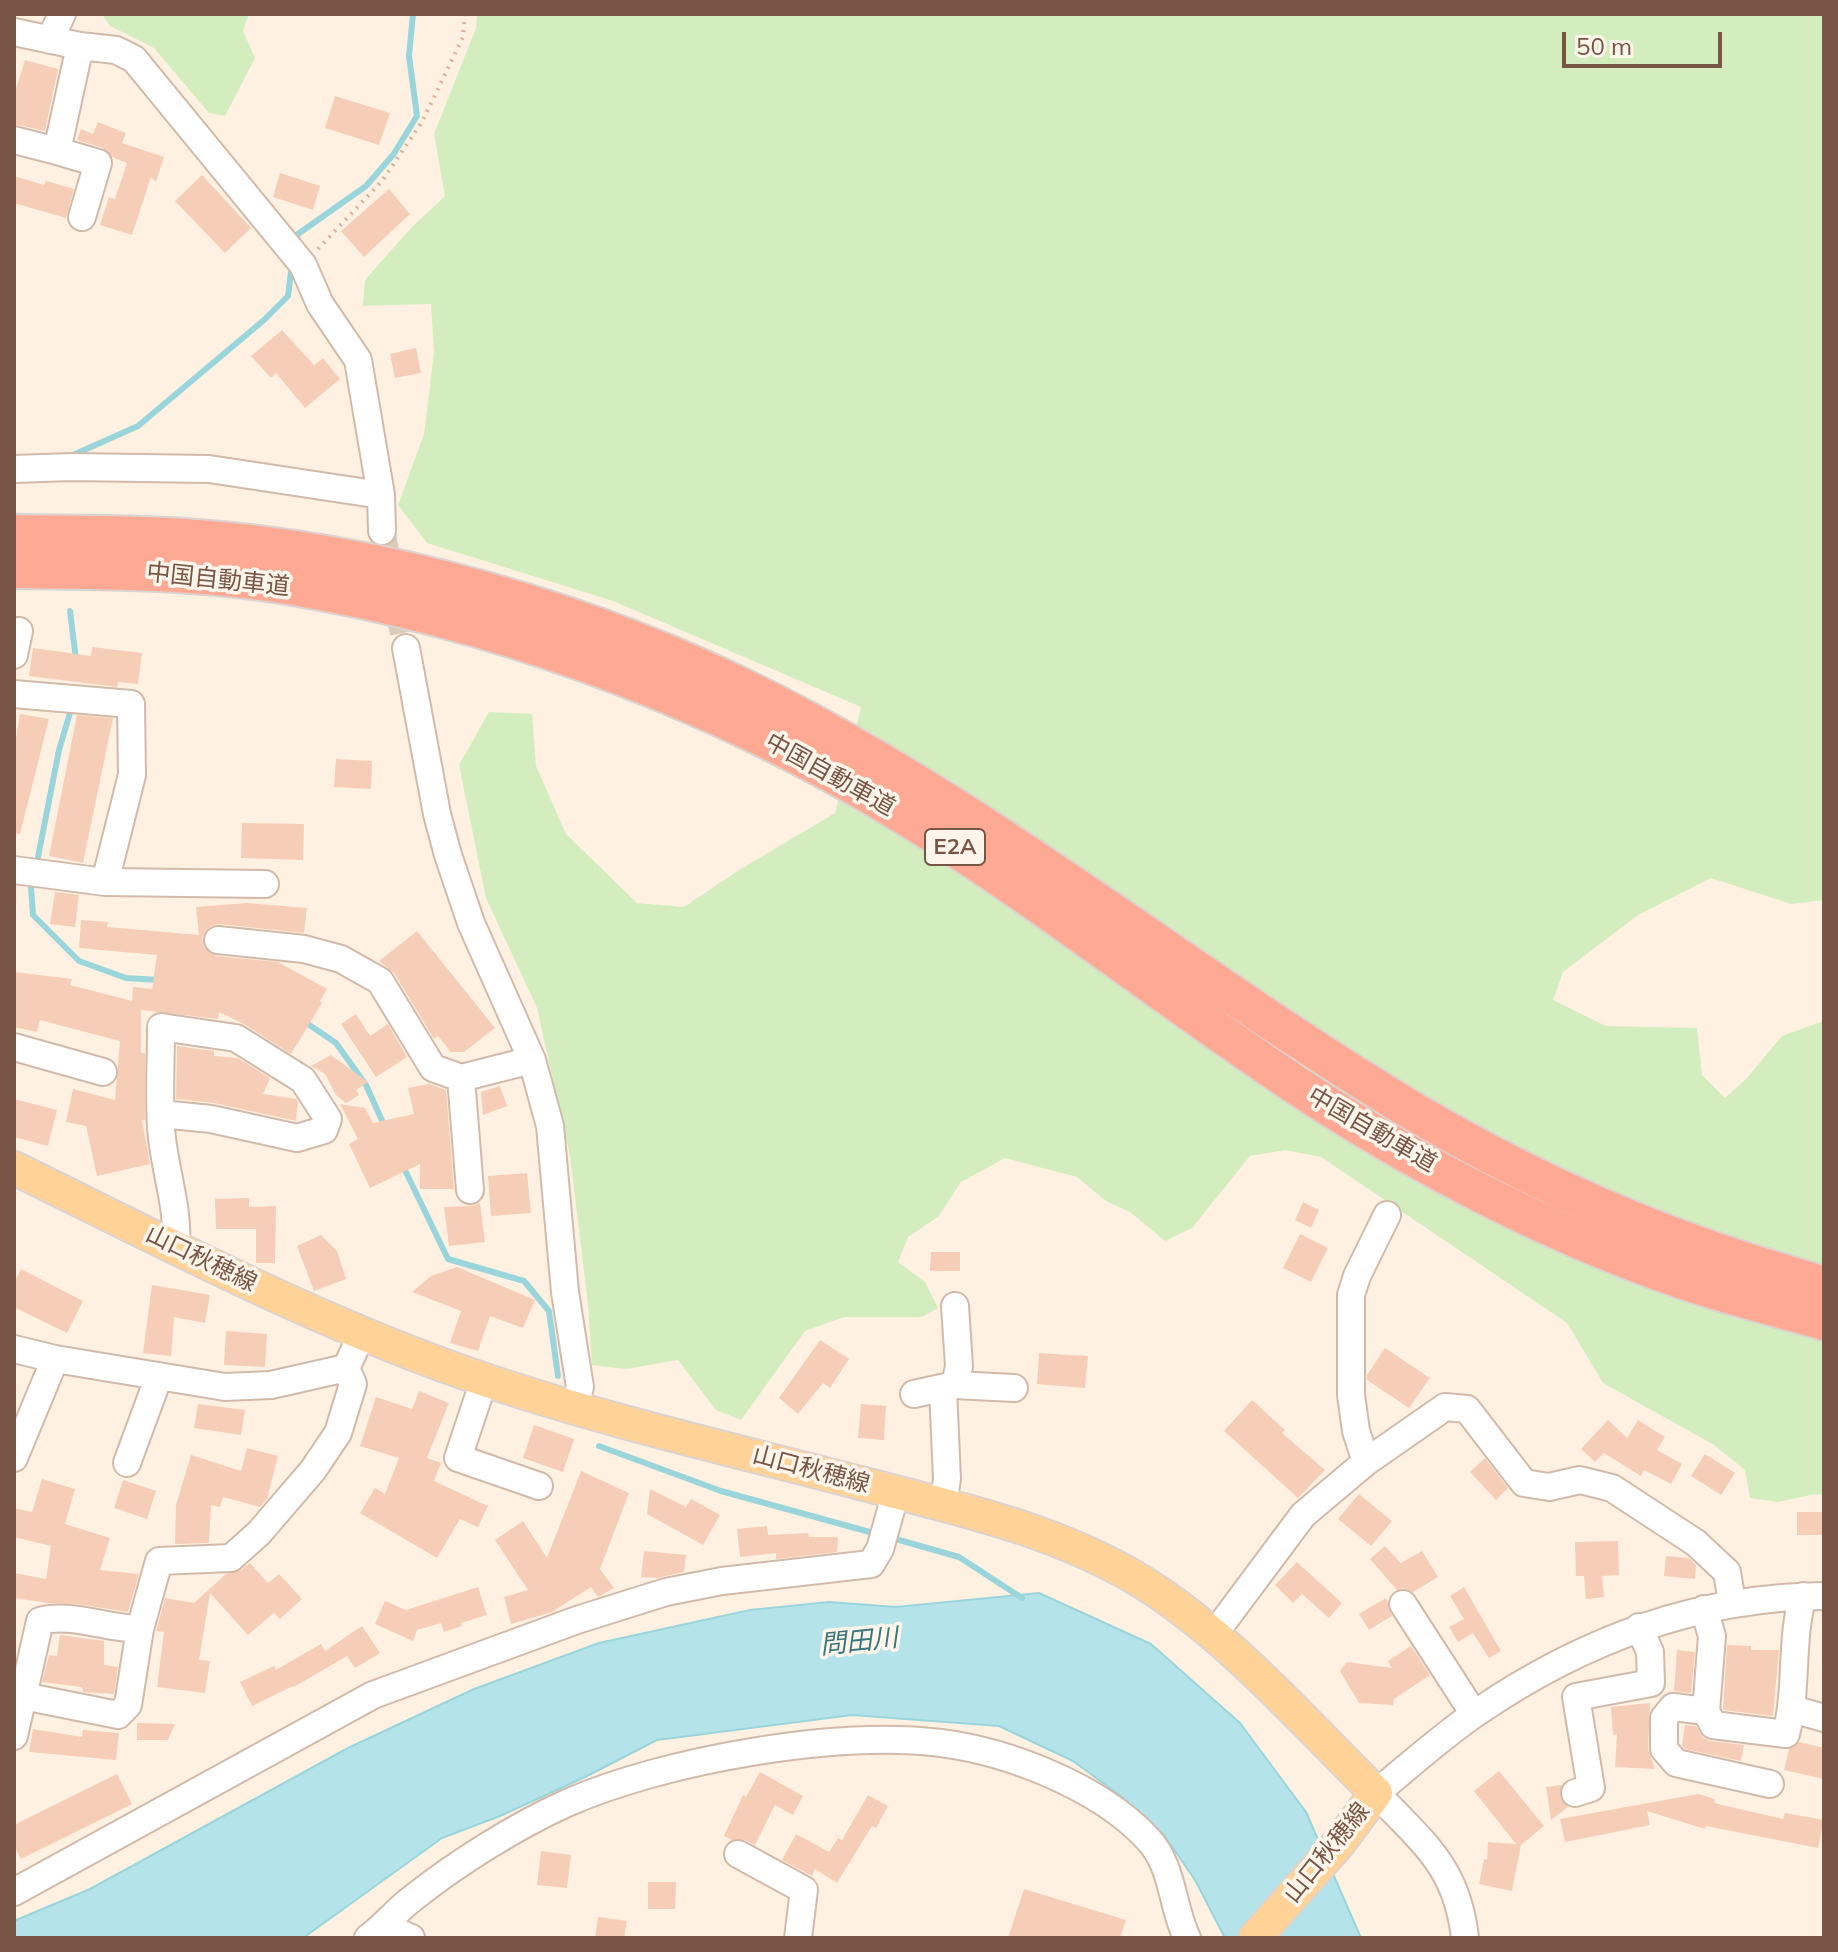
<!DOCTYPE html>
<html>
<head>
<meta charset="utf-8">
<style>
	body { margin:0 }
	#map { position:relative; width:1838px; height:1952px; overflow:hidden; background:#fef1e2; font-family:Mulish,sans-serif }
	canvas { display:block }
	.frame { position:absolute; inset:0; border:16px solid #785546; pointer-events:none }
	.scale { position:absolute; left:1562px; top:32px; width:160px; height:36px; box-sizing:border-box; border:4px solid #785546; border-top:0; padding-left:10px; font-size:24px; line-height:28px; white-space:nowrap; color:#785546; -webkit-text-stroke:6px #fff5ea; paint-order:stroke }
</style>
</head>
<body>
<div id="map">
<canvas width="1838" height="1952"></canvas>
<div class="frame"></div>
<div class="scale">50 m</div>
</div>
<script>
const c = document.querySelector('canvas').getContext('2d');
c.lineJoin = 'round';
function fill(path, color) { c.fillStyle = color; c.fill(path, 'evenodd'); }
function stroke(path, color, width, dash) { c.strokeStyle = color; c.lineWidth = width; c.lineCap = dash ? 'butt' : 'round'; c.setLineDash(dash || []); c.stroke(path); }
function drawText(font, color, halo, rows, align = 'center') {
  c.font = font + ' Mulish,"Noto Sans JP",sans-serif'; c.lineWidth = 7; c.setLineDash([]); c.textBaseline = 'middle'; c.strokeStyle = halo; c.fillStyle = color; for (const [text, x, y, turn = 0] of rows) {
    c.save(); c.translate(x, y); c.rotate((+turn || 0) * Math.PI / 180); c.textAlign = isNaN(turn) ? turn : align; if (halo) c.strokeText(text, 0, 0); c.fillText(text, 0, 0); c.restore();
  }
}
fill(new Path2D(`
	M102 14H249L243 31 255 58 225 116 209 113 154 48 110 26Z
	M477 14H1824V900L1791 904 1711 878 1638 915 1563 972 1553 1000 1606 1026 1697 1028 1702 1075 1725 1098 1746 1079 1782 1036 1824 1021V1495L1815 1494 1778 1502 1750 1498 1745 1470 1714 1445 1603 1383 1567 1323 1321 1157 1285 1150 1250 1156 1192 1228 1165 1241 1130 1212 1106 1201 1077 1177 1005 1158 961 1182 938 1217 908 1237 898 1262 925 1282 938 1308 922 1317H844L805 1331 741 1420 716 1410 678 1360 626 1369 592 1365 588 1304 570 1156 537 1008 486 898 459 765 489 712 532 714 536 766 566 834 637 903 684 907 739 870 835 813 861 707 613 601 427 543 398 505 424 434 434 353 431 304 363 306 365 280 411 228 445 196 434 134 476 28Z`), '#d4edbf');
const water = new Path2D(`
	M1039 1593 1151 1644 1240 1723 1306 1812 1361 1938H1225L1195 1880 1164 1835 1122 1797 1073 1761 999 1726 852 1715 657 1740 585 1777 500 1816 442 1838 303 1938H14V1921L90 1889 348 1748 474 1689 599 1643 750 1610 829 1602 896 1607Z`);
fill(water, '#b4e4e9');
stroke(water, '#9ad5dc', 2);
stroke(new Path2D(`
	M296 245 298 234 366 186 393 155 417 116 409 56 413 14
	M73 458V455L138 426 264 320 288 296 292 264
	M70 611 76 659
	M37 862 59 750 72 706
	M31 887 33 915 79 961 126 978 159 980
	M302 1020 336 1043 366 1085 384 1125
	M402 1164 448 1259 524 1281 549 1311 558 1376
	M599 1446 721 1491 877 1534
	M892 1538 959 1557 1022 1598`), '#9ad5dc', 6);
fill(new Path2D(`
	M25 60 58 69 45 131 14 124V95Z
	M335 96 390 113 379 145 325 128Z
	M98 122 126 133 122 143 164 157 156 182 151 177 132 235 100 225 109 197 115 199 127 163 112 157 103 148 77 140 81 129 93 134Z
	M280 173 320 186 313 210 273 197Z
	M202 175 251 228 225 253 175 201Z
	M14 176 44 185 46 181 74 189 66 218 14 203Z
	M389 189 410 214 364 257 341 231Z
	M282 330 314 365 323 358 340 379 305 408 276 373 271 378 251 356Z
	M416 348 421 373 395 378 390 354Z
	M92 647 142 653 138 684 118 682 117 687 29 676 33 648 91 656Z
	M20 714 49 719 20 834 14 833V750Z
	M77 715 113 718 83 863 49 856Z
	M336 759 372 761 371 789 334 787Z
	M242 823 304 824 303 860 241 858Z
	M55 892 79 895 75 927 50 924Z
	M247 903 307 908 304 933 219 924 211 926 205 931 202 939 204 947 216 956 278 962 327 989 320 1001 322 1003 291 1054 244 1024 219 1012 218 1019 141 1010V1053H145V1120H142L150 1164 97 1176 86 1126 66 1122 73 1089 115 1100 120 1041 40 1020 37 1032 14 1027V972L72 979 70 985 132 1001 133 987 152 989 157 955 79 948 81 920 108 922 107 927 199 935 196 907Z
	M417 931 495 1028 464 1052H451L438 1036 434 1039 394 973 379 961Z
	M356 1014 370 1036 388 1024 407 1057 376 1077 341 1024Z
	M177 1046 214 1051V1056L238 1058 270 1078 263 1094 296 1099 298 1102 296 1121 214 1103 176 1099Z
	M331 1055 368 1082 356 1090 359 1095 346 1103 336 1095 325 1074 311 1066Z
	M429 1084 446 1090 454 1189H420V1164L370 1188 349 1144 358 1139 340 1104 365 1108 373 1123 414 1114 408 1088Z
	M500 1086 507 1106 483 1115 481 1092Z
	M14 1099 57 1110 48 1146 14 1137Z
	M527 1173 531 1213 491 1216 488 1176Z
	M249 1198V1207L276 1206 275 1263H256V1229H216L215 1199Z
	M1303 1202 1319 1210 1311 1228 1295 1220Z
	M480 1203 485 1242 449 1246 444 1207 472 1206Z
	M1300 1234 1328 1248 1311 1282 1283 1268Z
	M321 1235 337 1251 346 1279 314 1291 297 1246Z
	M931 1252H960V1271H930Z
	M457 1267 535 1300 523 1328 490 1316 478 1351 450 1343 461 1311 412 1292 431 1276Z
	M21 1269 83 1301 67 1333 14 1307V1283Z
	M152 1285 210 1295 205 1323 174 1317 171 1356 143 1353Z
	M226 1331 267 1334 265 1367 224 1365Z
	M820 1340 849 1359 830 1388 823 1383 798 1414 779 1398Z
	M1385 1348 1430 1378 1409 1408 1367 1380V1375Z
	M1039 1353 1088 1356 1085 1388 1037 1384Z
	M419 1391 449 1403 427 1458 441 1463 434 1481 488 1506 478 1527 460 1519 437 1558 360 1513 375 1488 385 1494 399 1458 360 1446 376 1397 412 1409Z
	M1252 1400 1285 1430 1282 1433 1325 1470 1298 1498 1224 1431Z
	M198 1404 245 1410 241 1435 194 1428Z
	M861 1404 886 1406 884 1440 858 1438Z
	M1608 1420 1627 1438 1638 1420 1665 1437 1657 1450 1682 1464 1671 1484 1644 1470 1641 1476 1604 1453 1595 1462 1581 1449Z
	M534 1425 574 1439 563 1472 523 1458Z
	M247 1448 278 1456 267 1499 260 1507 223 1497 220 1507 211 1505 209 1543 175 1544 176 1505 191 1455 241 1471Z
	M1705 1454 1735 1473 1721 1495 1691 1476Z
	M1485 1458 1508 1488 1496 1500 1470 1472Z
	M581 1471 629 1493 600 1569 614 1588 598 1597 591 1587 552 1612 511 1624 504 1597 528 1590 495 1540 523 1521 547 1558Z
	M42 1479 75 1489 65 1524 110 1538 100 1570 139 1574 128 1612 78 1604 48 1603 14 1598V1573L46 1579 51 1546 14 1537V1508L32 1512Z
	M123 1480 156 1491 147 1519 114 1508Z
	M650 1489 686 1507 691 1499 720 1515 703 1545 647 1514Z
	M1359 1494 1392 1521 1371 1546 1338 1519Z
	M1797 1512H1824V1535H1797Z
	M767 1526 768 1535 808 1533 809 1537H838L837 1552 776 1559V1553L740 1557 737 1529Z
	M1618 1541 1619 1575 1602 1576 1604 1597 1586 1599 1584 1576H1576L1575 1542Z
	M1385 1546 1401 1563 1422 1551 1438 1577 1413 1592 1403 1588 1397 1590 1370 1559Z
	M644 1551 686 1555 684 1572 657 1578 641 1577Z
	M1666 1556 1689 1558 1696 1565 1695 1579 1664 1576Z
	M1297 1562 1342 1603 1329 1618 1302 1594 1293 1603 1275 1585Z
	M250 1563 268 1583 279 1574 302 1599 280 1619 274 1613 248 1635 210 1593 199 1660 210 1661 205 1693 157 1687 164 1632 156 1631 165 1598 194 1603 226 1574 241 1570Z
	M478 1587 487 1615 461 1623 462 1626 444 1632 441 1623 417 1630 413 1641 375 1624 385 1601 406 1610Z
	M1464 1587 1501 1651 1489 1658 1473 1633 1458 1642 1449 1627 1464 1619 1450 1596Z
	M1386 1598 1392 1616 1369 1630 1359 1614Z
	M362 1626 380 1653 355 1668 347 1656 294 1687 293 1686 252 1706 240 1682 274 1666 276 1670 321 1644 325 1651Z
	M60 1635 104 1641V1665L118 1667 114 1694 83 1692 82 1687 42 1682 49 1655 57 1656Z
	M1727 1645 1751 1646V1650H1779L1773 1716 1723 1710Z
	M1411 1646 1430 1675 1394 1699 1393 1705 1359 1703 1340 1671 1347 1662 1392 1668 1388 1661Z
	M1677 1650 1695 1652 1691 1693 1674 1691Z
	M1650 1703 1648 1749 1655 1769 1615 1767 1617 1734 1613 1735 1611 1707Z
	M137 1723 175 1724 168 1740H137Z
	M1685 1725 1696 1726 1703 1738 1710 1741 1744 1745 1741 1761 1685 1749 1682 1745Z
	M33 1729 82 1737 83 1730 119 1733 116 1760 29 1752Z
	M1799 1742 1824 1748V1779L1784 1770 1789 1749Z
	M1499 1771 1544 1826 1521 1845 1512 1891 1479 1884 1484 1859 1487 1860 1488 1842 1516 1844 1474 1791Z
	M760 1772 803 1796 793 1815 775 1805 755 1845 745 1840H732L724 1836 743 1795 746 1797Z
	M117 1774 132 1804 21 1859 14 1845V1825Z
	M1562 1785 1560 1797 1568 1807 1551 1820 1546 1787Z
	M1698 1794 1715 1799 1714 1803 1783 1819 1785 1813 1824 1820 1818 1848 1706 1826 1705 1829 1647 1811 1650 1825 1565 1842 1560 1819Z
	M868 1795 888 1806 876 1828 872 1826 837 1883 815 1869 812 1876 782 1860 796 1834 829 1852 838 1838 842 1840Z
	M541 1851 571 1855 567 1888 537 1885Z
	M648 1882H676L675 1909H648Z
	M1024 1889 1126 1920 1120 1938H1008Z
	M598 1917 627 1921 624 1938H595Z`), '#f6cdb7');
stroke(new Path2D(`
	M382 531 406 648`), '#dccabb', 26, [26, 13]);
const minor = new Path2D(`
	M14 32 80 46 116 50 134 59 303 265 320 304 358 360 381 495 382 531
	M50 40 62 14
	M14 140 57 151 80 46
	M57 151 98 163 82 217
	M14 469 72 467 209 469 381 495
	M14 631H19L14 655
	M406 648 437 814 448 855 471 923 532 1060 550 1126 565 1292 580 1387 574 1409
	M14 694 131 704 132 775 105 882
	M14 870 105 882 265 884
	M218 940 304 949 341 959 380 981 433 1068 461 1078
	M14 1047 103 1072
	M161 1114 211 1119 297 1138 324 1130 328 1119 303 1080 236 1038 161 1027C161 1061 159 1095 161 1128 164 1169 179 1207 176 1247
	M470 1190 461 1078 532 1060
	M1387 1215 1357 1276 1351 1295V1395L1356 1431 1366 1462 1445 1407 1467 1409 1524 1483 1549 1487 1580 1480 1612 1488 1696 1543 1727 1572 1732 1603
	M14 1349 55 1359 225 1387 271 1385 346 1368 362 1334
	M484 1380 458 1458 539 1486
	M955 1385 959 1366 955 1306
	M914 1394 955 1385 1014 1388
	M14 1458 55 1359
	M127 1463 159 1376
	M943 1504 947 1479 943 1389
	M1403 1604 1474 1714
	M1704 1609 1712 1636 1706 1711 1713 1725 1786 1734C1798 1688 1790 1641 1803 1596
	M1215 1633 1303 1515 1366 1462
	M23 1696 40 1621C68 1612 109 1629 140 1629
	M1792 1709 1824 1718
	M1706 1711 1673 1707 1664 1718V1749L1676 1763 1770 1784
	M14 1736 23 1696 118 1715 128 1705 140 1629 159 1561 231 1558 259 1533 313 1470 338 1433 353 1384 346 1368
	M1575 1793 1591 1788 1576 1697 1651 1683 1650 1652 1639 1627
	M738 1854 804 1890 798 1938
	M14 1892 373 1695 577 1620 666 1592 722 1581 871 1564 880 1549 896 1492
	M384 1926 411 1938
	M368 1938C384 1926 397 1910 413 1898 457 1863 516 1826 567 1803 665 1760 836 1730 941 1743 1010 1752 1099 1787 1147 1838 1174 1866 1171 1905 1187 1938
	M1465 1938C1457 1866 1423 1843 1376 1793 1409 1766 1441 1737 1476 1713 1581 1641 1696 1597 1824 1596`);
const major = new Path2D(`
	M14 1168C169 1244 324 1326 488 1381 611 1422 738 1451 864 1484 960 1509 1058 1530 1144 1583 1232 1639 1302 1720 1376 1793L1339 1843 1255 1938`);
const highway = new Path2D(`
	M14 534C71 535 128 534 184 538 380 551 595 612 769 701 996 816 1193 979 1411 1110 1507 1167 1613 1217 1719 1253 1753 1265 1789 1275 1824 1286
	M14 569C107 570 201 570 294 586 491 620 683 688 857 787 1011 875 1149 987 1296 1085 1419 1167 1567 1243 1708 1288 1746 1300 1786 1310 1824 1321`);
stroke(minor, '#d2baaa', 30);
stroke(major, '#dcd3cf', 36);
stroke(highway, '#dcd3cf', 42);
stroke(new Path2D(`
	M318 249 382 181 422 122 463 37 465 14`), '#dbb09a', 4, [2, 6]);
stroke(minor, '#fff', 26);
stroke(major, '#ffd398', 32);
stroke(highway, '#fea993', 38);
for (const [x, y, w] of [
	[955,847,60]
]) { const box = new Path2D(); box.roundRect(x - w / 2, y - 18, w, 36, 6); c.fillStyle = '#fff5ea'; c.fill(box); stroke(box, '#785546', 2); }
drawText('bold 22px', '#785546', null, [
	["E2A",955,847]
]);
drawText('24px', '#785546', '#fff5ea', [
	["中国自動車道",218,580,6],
	["中国自動車道",830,775,29],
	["中国自動車道",1372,1130,30],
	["山口秋穂線",201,1259,26],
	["山口秋穂線",811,1470,15],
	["山口秋穂線",1327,1853,-51]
]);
drawText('italic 26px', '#38777e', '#fff5ea', [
	["問田川",859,1642,-6]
]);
</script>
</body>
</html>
